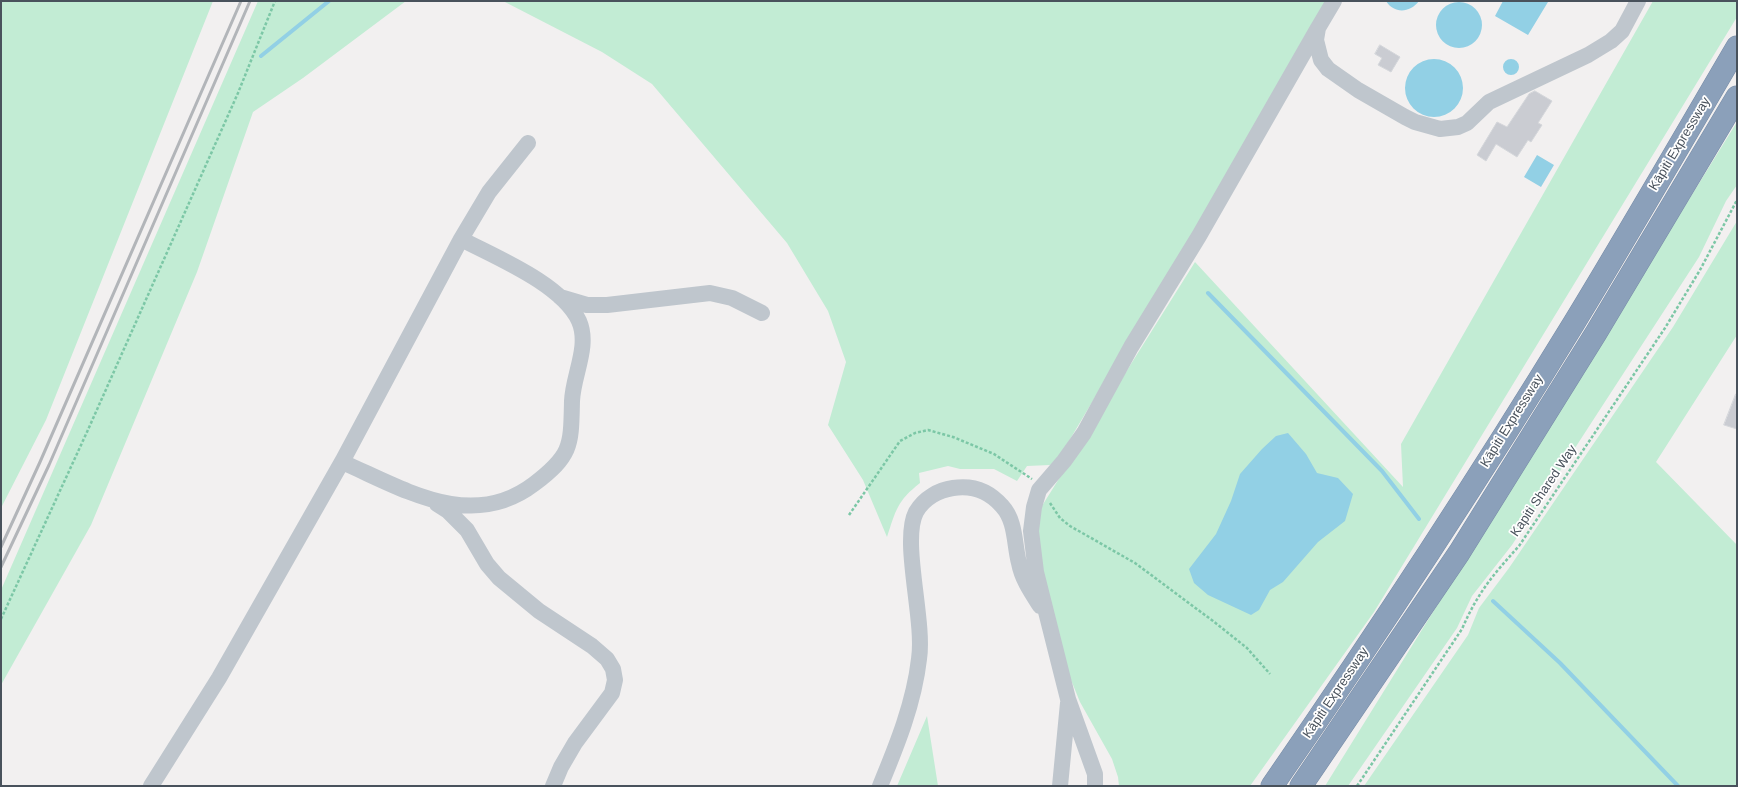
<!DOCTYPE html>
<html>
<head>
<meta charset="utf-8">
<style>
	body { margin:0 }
	#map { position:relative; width:1738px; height:787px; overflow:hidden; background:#f2f0f0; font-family:Arial,sans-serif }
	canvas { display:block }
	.frame { position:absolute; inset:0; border:2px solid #49525c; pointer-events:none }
</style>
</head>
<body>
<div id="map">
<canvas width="1738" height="787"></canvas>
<div class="frame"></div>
</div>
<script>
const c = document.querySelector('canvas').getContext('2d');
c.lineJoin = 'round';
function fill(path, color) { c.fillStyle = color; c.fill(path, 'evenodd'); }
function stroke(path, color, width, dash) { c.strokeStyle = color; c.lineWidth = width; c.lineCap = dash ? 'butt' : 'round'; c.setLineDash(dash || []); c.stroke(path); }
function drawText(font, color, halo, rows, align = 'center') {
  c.font = font + ' Arial,sans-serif'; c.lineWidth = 3.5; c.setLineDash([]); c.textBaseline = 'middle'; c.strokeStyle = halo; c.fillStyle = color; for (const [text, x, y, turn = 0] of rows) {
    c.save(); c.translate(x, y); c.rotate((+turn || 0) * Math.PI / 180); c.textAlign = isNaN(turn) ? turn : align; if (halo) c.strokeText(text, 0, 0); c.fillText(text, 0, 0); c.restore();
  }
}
fill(new Path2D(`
	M1 1H213L46 420 1 508Z
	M258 1H406L303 78 253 112 197 272 91 525 1 685V590Z
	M503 1H1331L1060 456 1050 465 1027 466 1017 481 994 469H960L948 466 919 473 920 483C897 501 896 510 887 537L863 480 828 425 846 362 828 311 787 243 652 84 602 52Z
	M1653 1H1737V17L1374 612 1250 786H1119L1118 777 1112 759 1080 702 1060 653 1046 593 1037 531 1040 509 1195 262 1403 487 1401 444Z
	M1737 122V185L1726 201 1699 257 1512 545 1472 596 1457 628 1348 786H1325Z
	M1737 221V335L1656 462 1737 545V786H1364L1468 635 1479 608 1509 568 1673 327Z
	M927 716 938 786H897Z`), '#c2ecd4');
fill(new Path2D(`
	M1386 1H1419C1410 13 1394 14 1386 1Z
	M1503 1H1546L1548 2 1528 35 1495 16Z
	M1436 25a23 23 0 1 1 46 0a23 23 0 1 1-46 0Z
	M1503 67a8 8 0 1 1 16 0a8 8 0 1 1-16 0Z
	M1405 88a29 29 0 1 1 58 0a29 29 0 1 1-58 0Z
	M1537 155 1554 165 1541 187 1524 177Z
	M1288 433 1306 454 1317 473 1338 478 1353 494 1345 521 1318 542 1283 582 1270 590 1259 610 1251 615 1208 595 1194 583 1189 569 1216 534 1231 501 1240 474 1262 449 1276 436Z`), '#92d0e5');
stroke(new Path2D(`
	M261 56 329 1
	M1208 293 1382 471 1419 519
	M1493 601 1560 663 1678 786`), '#92d0e5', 4);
const building = new Path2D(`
	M1380 45 1400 57 1391 72 1378 65 1382 58 1375 54Z
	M1535 91 1552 101 1538 123 1542 125 1531 142 1528 140 1517 157 1496 144 1486 161 1477 155 1497 122 1507 127 1529 94Z
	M1736 394H1737V429L1724 425Z`);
fill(building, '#caccd2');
stroke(building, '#d4d6da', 1);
const highway = new Path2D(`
	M1272 786C1377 634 1478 480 1574 323 1630 231 1683 139 1737 47
	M1301 786 1459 553 1596 333 1737 97`);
stroke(highway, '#778ba6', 23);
stroke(new Path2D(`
	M1050 503 1060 518 1070 526 1135 563 1213 621 1247 648 1270 674
	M849 515 900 441 915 433 928 430 953 437 994 454 1032 479
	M1 619 87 432 238 93 275 1
	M1357 786 1462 629C1478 592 1493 575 1519 546L1665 328 1700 270 1737 200`), '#7cc7a6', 2.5, [3, 2]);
stroke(new Path2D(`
	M1334 1 1318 28 1316 40 1321 60 1328 69 1358 90 1405 117 1415 122 1440 129 1458 127 1467 123 1489 102 1588 55 1611 41 1622 31 1638 1
	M560 297 587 305H607L710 293 732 298 762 313
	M342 462C404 489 471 532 534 484 572 455 571 446 572 401 573 375 590 346 579 321 562 284 495 257 461 239
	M437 504 448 511 467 530 487 564 499 578 539 611 592 646 607 659 613 669 615 680 612 693 575 743 561 767 553 786
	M151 786 219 678 343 460 461 239 489 192 528 143
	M880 786C897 745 914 703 919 659 925 620 901 541 916 512 924 498 939 490 953 488 972 485 989 491 1002 506 1016 521 1014 544 1019 563 1022 579 1031 592 1040 606
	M1060 786 1068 703
	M1095 786V774L1068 699 1036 572 1031 531 1034 507 1039 490 1064 461 1084 433 1131 347 1199 236 1318 28`), '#bfc6cd', 16);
stroke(highway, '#8ba0ba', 22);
stroke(new Path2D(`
	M1 547 40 462 241 1
	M1 567 49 465 250 1`), '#b2b5b9', 3);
drawText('13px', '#49525c', '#fff', [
	["Kāpiti Expressway",1680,144,-59],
	["Kāpiti Expressway",1512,421,-58],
	["Kapiti Shared Way",1544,491,-56],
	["Kāpiti Expressway",1336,693,-56]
]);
</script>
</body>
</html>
